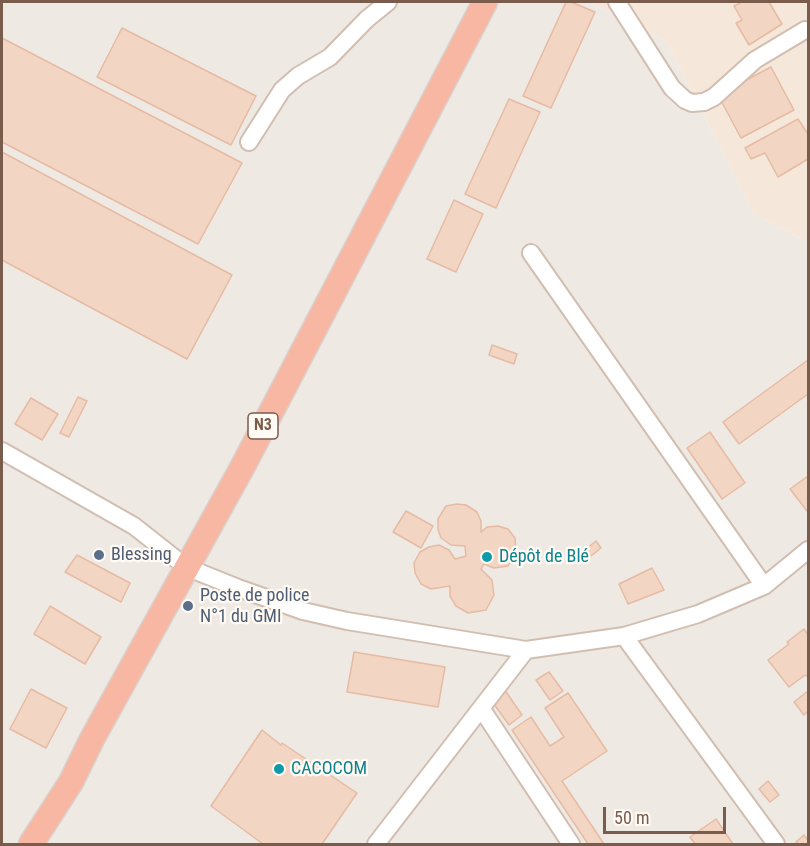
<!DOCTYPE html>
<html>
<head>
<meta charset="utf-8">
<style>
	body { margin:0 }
	#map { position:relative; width:810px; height:846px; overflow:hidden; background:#fdf6ec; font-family:"Roboto Condensed",sans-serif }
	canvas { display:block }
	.frame { position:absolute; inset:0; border:3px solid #7a5c4d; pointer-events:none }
	.scale { position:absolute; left:603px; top:807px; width:123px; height:27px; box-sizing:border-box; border:3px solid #7a5c4d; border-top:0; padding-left:8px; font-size:18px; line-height:21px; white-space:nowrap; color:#7a5c4d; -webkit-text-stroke:4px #fffaf3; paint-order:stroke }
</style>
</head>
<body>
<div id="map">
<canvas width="810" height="846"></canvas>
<div class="frame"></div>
<div class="scale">50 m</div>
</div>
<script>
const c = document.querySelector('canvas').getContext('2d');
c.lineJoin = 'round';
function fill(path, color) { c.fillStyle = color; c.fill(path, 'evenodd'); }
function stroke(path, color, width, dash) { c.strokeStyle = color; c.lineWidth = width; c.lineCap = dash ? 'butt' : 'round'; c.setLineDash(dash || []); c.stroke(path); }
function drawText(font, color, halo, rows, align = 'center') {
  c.font = font + ' "Roboto Condensed",sans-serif'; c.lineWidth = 4.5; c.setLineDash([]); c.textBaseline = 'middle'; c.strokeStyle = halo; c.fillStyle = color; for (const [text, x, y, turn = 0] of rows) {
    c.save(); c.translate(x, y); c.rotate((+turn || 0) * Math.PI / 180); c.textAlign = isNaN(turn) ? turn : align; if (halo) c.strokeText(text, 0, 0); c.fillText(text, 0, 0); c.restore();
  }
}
fill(new Path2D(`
	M589 2H808V242L754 214 666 41Z`), '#f5e8da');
fill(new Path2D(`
	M2 2H589L666 41 754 214 808 242V844H2Z`), '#efe9e4');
const building = new Path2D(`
	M566 2H571L595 12 551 108 523 96Z
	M742 2H769L782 24 749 45 736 23 742 20 734 6Z
	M122 28 256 96 231 145 97 77Z
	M2 38 242 163 198 244 2 142Z
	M771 67 794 110 741 138 718 95Z
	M509 99 540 112 496 208 465 194Z
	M798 119 808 134V159L778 177 765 153 751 159 745 148Z
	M2 152 232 275 187 359 2 260Z
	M454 200 483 214 456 272 427 259Z
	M492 345 517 354 514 364 489 355Z
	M808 360V394L739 444 723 422Z
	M78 397 87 401 69 437 60 433Z
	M31 398 58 414 42 440 15 424Z
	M710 432 745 483 722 499 687 448Z
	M808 476V510L807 511 790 489Z
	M457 504 466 505 477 512 481 521V532L487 527 498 526 508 529 515 538 516 552 508 566 494 568 484 564 481 569 492 580 494 595 486 610 468 613 456 606 450 596V586L431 589 421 584 415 573 414 563 420 552 429 547 439 545 449 550 455 559 466 556 465 546 451 545 441 538 438 529V519L446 506Z
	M406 511 433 526 421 548 393 532Z
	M596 541 601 548 591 556 586 549Z
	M77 555 130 583 121 602 65 572Z
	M652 568 664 590 628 604 619 584Z
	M50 606 101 637 85 664 34 634Z
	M804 629 808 635V677L805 675 789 687 768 660 789 644 787 642Z
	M354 652 445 667 438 707 347 692Z
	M549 672 563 691 550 700 536 680Z
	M500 683 522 715 509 725 486 693Z
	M31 689 67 708 46 748 10 729Z
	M808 691V711L804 715 794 702Z
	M568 693 607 751 562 781 604 844H588L512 730 531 717 550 746 564 737 545 708Z
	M262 730 281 745 282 743 357 793 322 844H263L211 806Z
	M768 781 779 795 770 802 759 789Z
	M716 819 733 844H695L690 837Z
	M804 835 808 840V844H799L796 842Z`);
fill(building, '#f3d5c3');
stroke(building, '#e6bba3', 1.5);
const minor = new Path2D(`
	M617 2 672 88 685 100 692 103 704 102 714 97 755 60 805 30
	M249 142 282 90 298 76 330 57 367 19 388 2
	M531 253 764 586
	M2 451 134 526 186 567 238 588 303 611 347 621 526 650 624 636 698 614 764 586 808 550
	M624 636 776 844
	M481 708 571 844
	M376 844 526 650`);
const highway = new Path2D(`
	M31 844 71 782 92 739 243 466 485 2`);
stroke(minor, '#d1beb0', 20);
stroke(highway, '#dad1cd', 27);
stroke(minor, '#fff', 16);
stroke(highway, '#f7b7a3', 24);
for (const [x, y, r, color] of [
	[99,555,6,"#5c6f8a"],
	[487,557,6,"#0f9aa8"],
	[188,606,6,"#5c6f8a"],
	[279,769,6,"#0f9aa8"]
]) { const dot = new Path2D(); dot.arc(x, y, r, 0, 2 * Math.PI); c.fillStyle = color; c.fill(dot); stroke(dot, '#fffaf3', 2); }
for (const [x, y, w] of [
	[263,426,30]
]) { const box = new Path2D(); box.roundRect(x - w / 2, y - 13, w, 26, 4.5); c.fillStyle = '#fffaf3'; c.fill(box); stroke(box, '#7a5c4d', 1.5); }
drawText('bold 16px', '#7a5c4d', null, [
	["N3",263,426]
]);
drawText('18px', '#4e5e75', '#fffaf3', [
	["Blessing",111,555],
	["Poste de police",200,596],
	["N°1 du GMI",200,617]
], 'left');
drawText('18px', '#0d838f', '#fffaf3', [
	["Dépôt de Blé",499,557],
	["CACOCOM",291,769]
], 'left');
</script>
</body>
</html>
